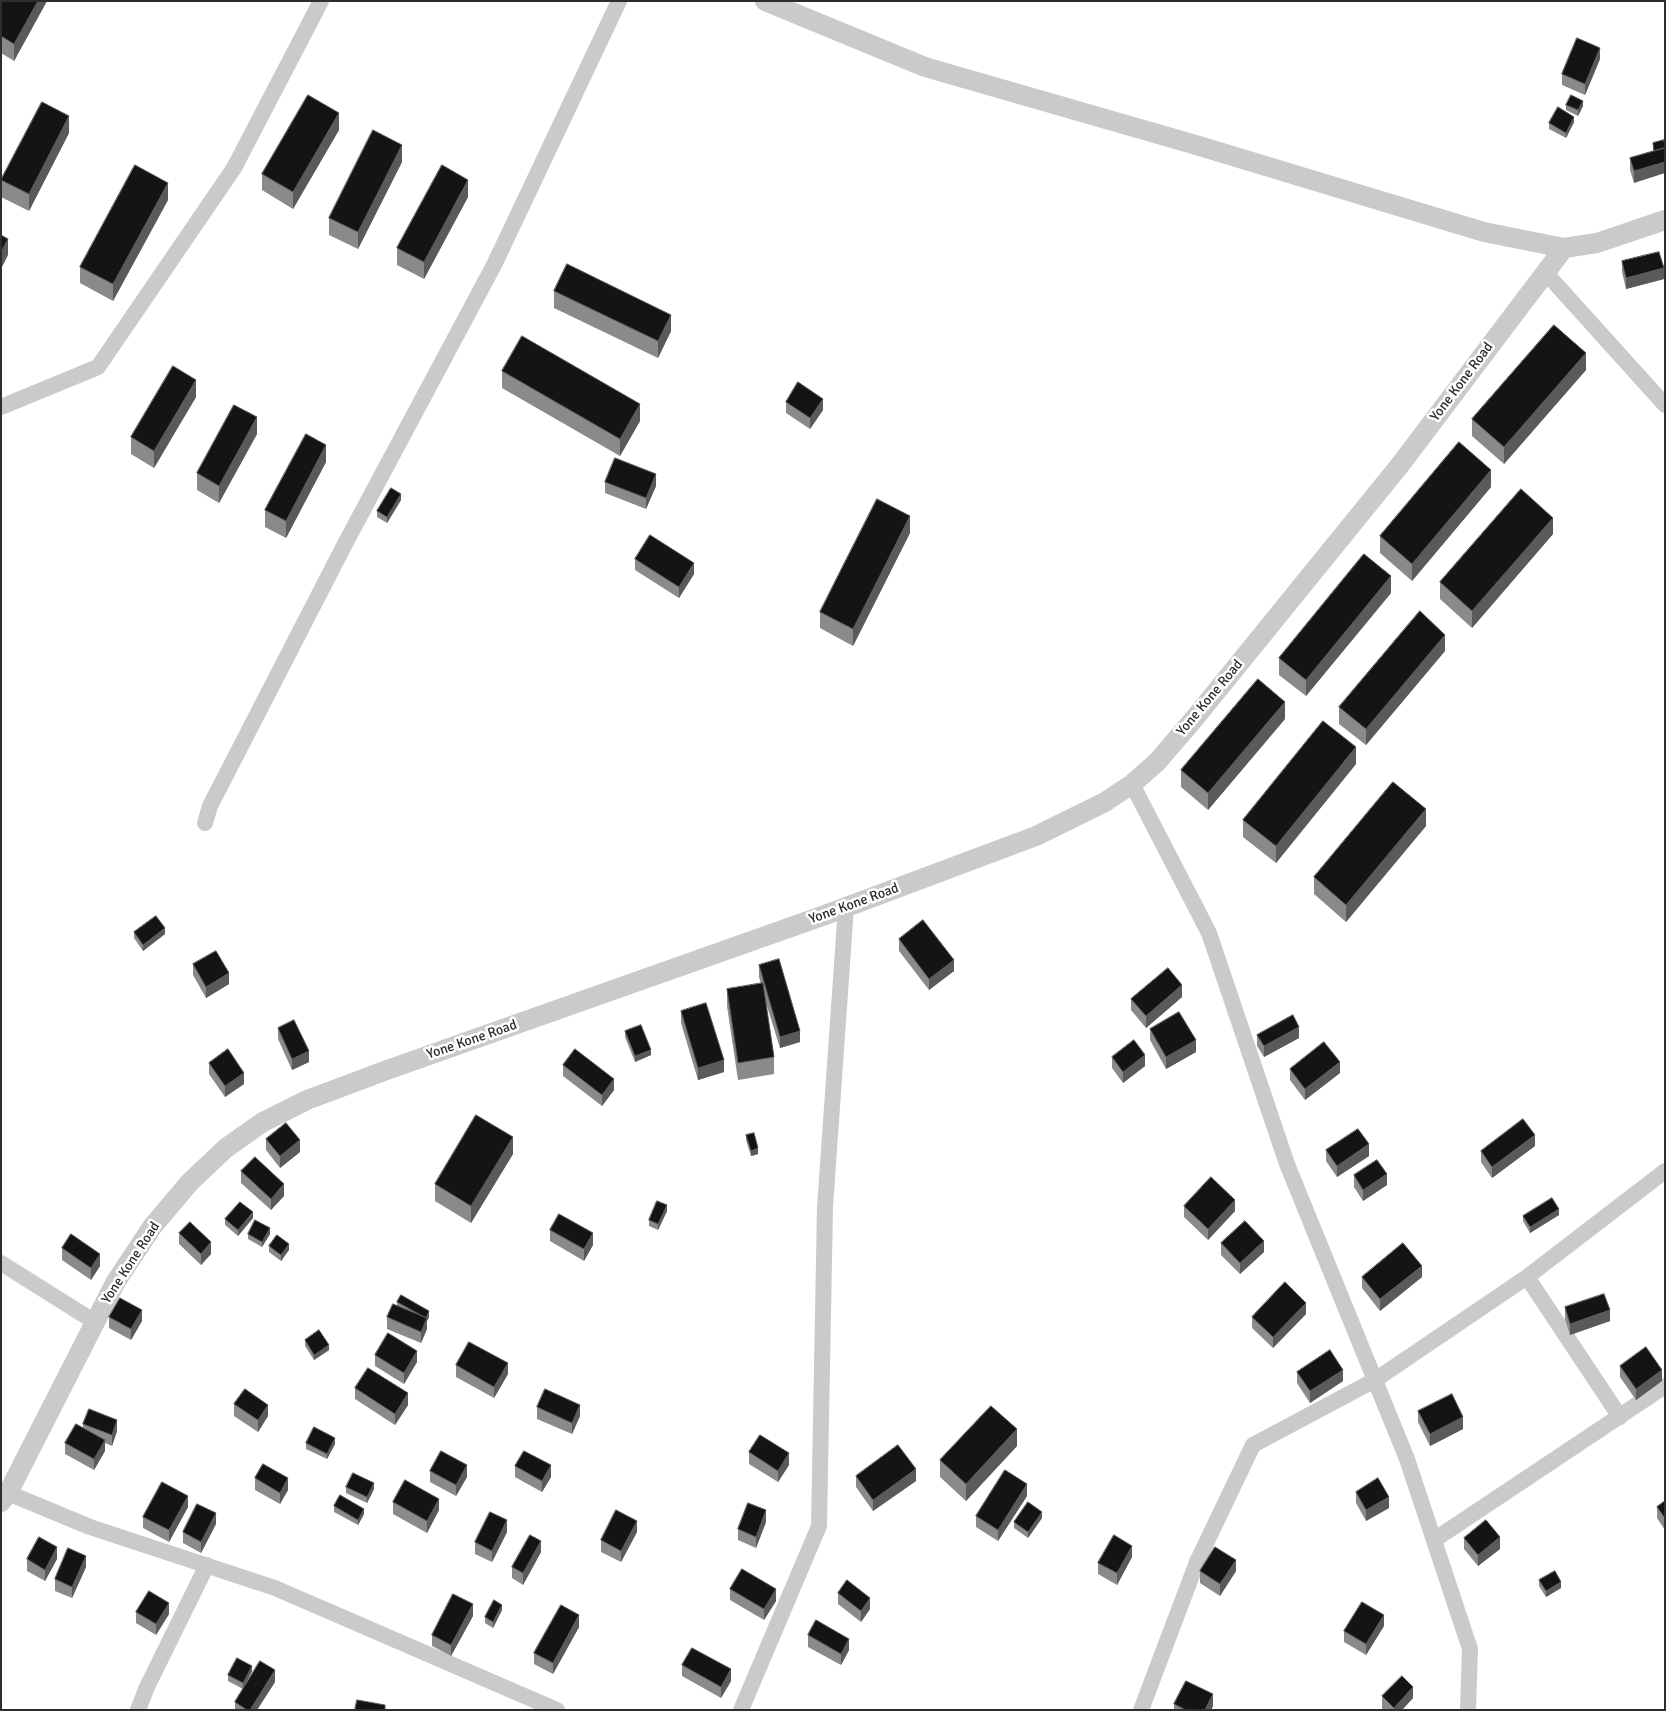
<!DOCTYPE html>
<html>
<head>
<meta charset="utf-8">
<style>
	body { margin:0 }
	#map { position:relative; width:1666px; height:1711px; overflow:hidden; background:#fff; font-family:Signika,sans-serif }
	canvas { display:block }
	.frame { position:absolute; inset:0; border:2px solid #2d2d2d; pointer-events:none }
</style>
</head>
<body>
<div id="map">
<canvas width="1666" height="1711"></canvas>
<div class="frame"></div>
</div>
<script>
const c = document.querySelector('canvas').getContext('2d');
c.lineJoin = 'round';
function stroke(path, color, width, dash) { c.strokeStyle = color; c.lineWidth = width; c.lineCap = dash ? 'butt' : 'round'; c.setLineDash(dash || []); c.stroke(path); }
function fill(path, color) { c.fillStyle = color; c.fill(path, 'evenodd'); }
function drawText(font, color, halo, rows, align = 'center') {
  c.font = font + ' Signika,sans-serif'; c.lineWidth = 5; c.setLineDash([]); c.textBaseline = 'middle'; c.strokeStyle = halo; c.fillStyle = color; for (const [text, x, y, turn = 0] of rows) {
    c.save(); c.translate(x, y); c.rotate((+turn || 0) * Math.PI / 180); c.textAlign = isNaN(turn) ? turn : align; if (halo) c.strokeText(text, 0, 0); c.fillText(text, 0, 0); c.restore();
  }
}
stroke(new Path2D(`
	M1545 272 1665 405
	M1 407 98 367 234 168 321 1
	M1132 784 1209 933 1287 1164 1407 1459 1470 1649 1468 1710
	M205 823 210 806 346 542 494 265 619 1
	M1 1263 95 1322
	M1527 1277 1620 1417
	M8 1493 90 1527 275 1588 557 1710
	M1434 1540 1665 1386
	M138 1710 147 1687 207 1565
	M741 1710 819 1526 825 1207 846 907
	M1141 1710 1197 1562 1253 1445 1375 1380 1527 1277 1665 1171`), '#cacaca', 16);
stroke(new Path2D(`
	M765 1 925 67 1196 145 1484 232 1564 248
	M1 1502 8 1493 115 1283 152 1227 190 1182 226 1148 263 1122 307 1100 387 1070 825 915 1036 836 1105 802 1132 784 1157 762 1194 719 1400 465 1564 248 1597 243 1665 220`), '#cacaca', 20);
fill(new Path2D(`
	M3 1H47L14 61 1 53V4Z
	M1600 59 1585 95 1562 85V74Z
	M1566 105 1583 106 1578 116 1566 110Z
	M1574 122 1566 138 1549 129V123Z
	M339 130 293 209 262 190V174Z
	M69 133 29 211 1 197V180Z
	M1664 140 1634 183 1630 170V158L1653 151V143Z
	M402 162 358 249 329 235V218Z
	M468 197 424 279 397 265V248Z
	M168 200 113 301 80 283V267Z
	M1622 261 1664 279 1626 289 1622 272Z
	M554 291 671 331 658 358 554 308Z
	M1586 370 1504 464 1472 436V419Z
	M502 371 640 421 620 456 502 388Z
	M196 397 154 468 131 454V437Z
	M786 402 823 410 810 429 786 413Z
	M257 434 219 503 197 490V473Z
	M326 462 286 538 265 527V510Z
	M605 482 656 486 646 509 605 493Z
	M1491 487 1412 581 1380 553V536Z
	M401 500 387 523 377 517V511Z
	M910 533 853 646 820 628V612Z
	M1553 534 1472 628 1440 599V582Z
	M635 559 694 574 679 598 635 570Z
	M1391 593 1306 696 1279 675V658Z
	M1445 651 1366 745 1339 724V707Z
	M1285 719 1208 810 1181 787V770Z
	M1356 764 1276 863 1243 837V820Z
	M1426 826 1346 922 1314 894V877Z
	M134 932 165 934 143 951 134 938Z
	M899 939 954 971 929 990 899 951Z
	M193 964 229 984 206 998 193 975Z
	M759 965 800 1042 780 1048 765 1000 774 1057V1074L738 1080 727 1006V989L761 984 759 977Z
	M1182 997 1146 1028 1131 1010V999Z
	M681 1011 724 1072 698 1080 681 1023Z
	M278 1028 309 1062 292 1070 278 1039Z
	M1150 1029 1196 1052 1166 1069 1150 1040Z
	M625 1031 651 1055 635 1062 625 1037Z
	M1257 1035 1299 1038 1264 1057 1257 1046Z
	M1112 1057 1145 1066 1123 1083 1112 1068Z
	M209 1063 244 1084 225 1097 209 1074Z
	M563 1065 614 1090 602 1106 563 1076Z
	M1290 1069 1340 1073 1305 1100 1290 1080Z
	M746 1135 758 1154 751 1156 746 1140Z
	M266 1139 300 1152 280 1168 266 1150Z
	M1535 1146 1492 1178 1481 1162V1151Z
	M1326 1150 1369 1156 1337 1177 1326 1161Z
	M513 1154 471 1223 435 1201V1184Z
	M241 1171 284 1196 271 1210 241 1183Z
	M1354 1175 1387 1185 1363 1201 1354 1187Z
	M1184 1206 1235 1211 1208 1240 1184 1217Z
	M667 1211 658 1230 649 1226V1220Z
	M1559 1215 1530 1233 1523 1221V1216Z
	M253 1218 238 1236 225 1225V1219Z
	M550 1230 593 1245 584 1261 550 1241Z
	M179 1233 211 1254 201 1265 179 1244Z
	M248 1234H270L262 1247 248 1239Z
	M1221 1243 1264 1252 1240 1274 1221 1255Z
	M269 1246 289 1250 281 1261 269 1252Z
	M62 1248 100 1266 91 1280 62 1260Z
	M1362 1277H1422L1380 1311 1362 1288Z
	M397 1302 429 1317 427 1321V1329L421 1343 387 1329V1317L397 1306Z
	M1565 1307 1610 1321 1570 1335 1565 1319Z
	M1306 1314 1273 1348 1252 1328V1317Z
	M109 1317 142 1321 131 1340 109 1328Z
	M305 1340 329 1350 314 1360 305 1346Z
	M375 1355 417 1362 404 1384 375 1366Z
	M456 1365 508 1374 494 1398 456 1377Z
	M1620 1366 1662 1381 1636 1400 1620 1377Z
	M1297 1372 1343 1381 1310 1403 1297 1383Z
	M355 1388 408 1405 395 1425 355 1399Z
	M234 1404 268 1416 258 1432 234 1416Z
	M537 1407 580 1416 572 1434 537 1419Z
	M1418 1411 1463 1429 1430 1446 1418 1422Z
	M83 1424 117 1431 112 1446 105 1443V1451L94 1470 65 1454V1443L83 1428Z
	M306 1443 335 1444 327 1459 306 1449Z
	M1017 1446 966 1501 940 1477V1460Z
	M749 1452 789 1465 778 1482 749 1464Z
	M515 1466 551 1477 542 1492 515 1477Z
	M430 1471 467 1477 456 1496 430 1482Z
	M856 1476 916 1481 873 1511 856 1487Z
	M255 1478 288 1490 280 1504 255 1490Z
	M346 1487 374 1489 367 1503 346 1493Z
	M1356 1492 1389 1508 1366 1521 1356 1503Z
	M1027 1496 998 1541 976 1527V1516Z
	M1665 1501V1530L1657 1518V1507Z
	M393 1502 439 1510 427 1533 393 1514Z
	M334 1506 364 1514 358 1525 334 1512Z
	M188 1507 169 1542 143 1528V1517Z
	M1042 1518 1028 1538 1014 1528V1522Z
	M766 1522 756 1548 738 1540V1529Z
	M216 1524 201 1553 183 1543V1532Z
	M507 1532 492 1562 475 1554V1542Z
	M637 1532 621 1562 601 1552V1540Z
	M1464 1538 1500 1549 1478 1566 1464 1549Z
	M541 1552 523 1585 512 1578V1567Z
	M1132 1557 1117 1585 1098 1574V1563Z
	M27 1559H57L45 1581 27 1571Z
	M86 1567 72 1598 55 1591V1579Z
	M1200 1571H1236L1220 1596 1200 1583Z
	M1539 1580 1561 1588 1546 1597 1539 1586Z
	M730 1589 776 1601 764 1620 730 1600Z
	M838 1593 870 1609 861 1622 838 1604Z
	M502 1610 493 1628 485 1623V1617Z
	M136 1612 169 1614 156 1635 136 1623Z
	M473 1616 451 1656 432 1646V1635Z
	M1384 1626 1366 1655 1344 1642V1631Z
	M579 1627 553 1674 534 1664V1653Z
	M808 1635 849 1650 841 1665 808 1647Z
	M682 1665 731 1681 721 1698 682 1676Z
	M252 1671 244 1687 275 1682 257 1710H235V1702L243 1689 228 1681V1675Z
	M1382 1696 1413 1698 1402 1710H1384L1382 1708Z
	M1174 1704 1213 1706 1211 1710H1174Z`), '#8a8a8a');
fill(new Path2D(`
	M38 1H47L14 61V44Z
	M1600 48V59L1585 95V84Z
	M1583 101V106L1578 116V110Z
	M339 113V130L293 209V192Z
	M69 116V133L29 211V194Z
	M1574 117V122L1566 138V133Z
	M402 145V162L358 249V232Z
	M1665 162V173L1634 183V171Z
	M468 180V197L424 279V262Z
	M168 183V200L113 301V284Z
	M8 239V255L1 269V252Z
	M1664 268V279L1626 289V278Z
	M671 315V331L658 358V341Z
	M1586 353V370L1504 464V447Z
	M196 380V397L154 468V451Z
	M823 399V410L810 429V418Z
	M640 404V421L620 456V439Z
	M257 417V434L219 503V486Z
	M326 445V462L286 538V521Z
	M1491 470V487L1412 581V564Z
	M656 474V486L646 509V498Z
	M401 494V500L387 523V517Z
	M910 516V533L853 646V629Z
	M1553 518V534L1472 628V611Z
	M694 563V574L679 598V587Z
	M1391 576V593L1306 696V680Z
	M1445 635V651L1366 745V729Z
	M1285 702V719L1208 810V793Z
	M1356 747V764L1276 863V846Z
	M1426 809V826L1346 922V905Z
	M165 928V934L143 951V945Z
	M954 960V971L929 990V979Z
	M229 973V984L206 998V987Z
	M1182 985V997L1146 1028V1016Z
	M1299 1027V1038L1264 1057V1046Z
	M800 1031V1042L780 1048V1037Z
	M1196 1040V1052L1166 1069V1057Z
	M651 1050V1055L635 1062V1056Z
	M309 1051V1062L292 1070V1059Z
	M1145 1055V1066L1123 1083V1072Z
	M724 1060V1072L698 1080V1068Z
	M1340 1062V1073L1305 1100V1089Z
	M244 1073V1084L225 1097V1086Z
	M614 1079V1090L602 1106V1095Z
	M1535 1135V1146L1492 1178V1167Z
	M513 1137V1154L471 1223V1206Z
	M300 1140V1152L280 1168V1156Z
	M1369 1144V1156L1337 1177V1166Z
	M758 1148V1154L751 1156V1151Z
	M1387 1174V1185L1363 1201V1190Z
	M284 1184V1196L271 1210V1199Z
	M1235 1200V1211L1208 1240V1229Z
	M667 1205V1211L658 1230V1224Z
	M1559 1209V1215L1530 1233V1227Z
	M253 1212V1218L238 1236V1230Z
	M270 1228V1234L262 1247V1242Z
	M593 1233V1245L584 1261V1249Z
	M1264 1241V1252L1240 1274V1263Z
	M211 1242V1254L201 1265V1254Z
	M289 1244V1250L281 1261V1255Z
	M100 1254V1266L91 1280V1268Z
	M1422 1266V1277L1380 1311V1299Z
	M1306 1303V1314L1273 1348V1337Z
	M142 1310V1321L131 1340V1329Z
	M1610 1310V1321L1570 1335V1324Z
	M429 1311V1317L427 1321V1329L421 1343V1332L426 1318Z
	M329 1345V1350L314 1360V1355Z
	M417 1351V1362L404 1384V1373Z
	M508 1363V1374L494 1398V1387Z
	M1343 1370V1381L1310 1403V1391Z
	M1662 1370V1381L1636 1400V1389Z
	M408 1393V1405L395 1425V1414Z
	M268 1405V1416L258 1432V1420Z
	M580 1405V1416L572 1434V1423Z
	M1463 1417V1429L1430 1446V1434Z
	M117 1420V1431L112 1446V1435Z
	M1017 1429V1446L966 1501V1484Z
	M335 1438V1444L327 1459V1454Z
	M105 1440V1451L94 1470V1459Z
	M789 1453V1465L778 1482V1471Z
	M467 1465V1477L456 1496V1485Z
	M551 1465V1477L542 1492V1481Z
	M916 1469V1481L873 1511V1500Z
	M288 1478V1490L280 1504V1493Z
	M374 1483V1489L367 1503V1497Z
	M1027 1484V1496L998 1541V1530Z
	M188 1496V1507L169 1542V1530Z
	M1389 1497V1508L1366 1521V1510Z
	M439 1499V1510L427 1533V1521Z
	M364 1509V1514L358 1525V1520Z
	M766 1510V1522L756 1548V1537Z
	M1042 1512V1518L1028 1538V1532Z
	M216 1513V1524L201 1553V1542Z
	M507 1520V1532L492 1562V1551Z
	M637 1521V1532L621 1562V1551Z
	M1500 1537V1549L1478 1566V1555Z
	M541 1541V1552L523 1585V1573Z
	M1132 1546V1557L1117 1585V1573Z
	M57 1547V1559L45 1581V1570Z
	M86 1556V1567L72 1598V1587Z
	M1236 1560V1571L1220 1596V1584Z
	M1561 1582V1588L1546 1597V1591Z
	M776 1589V1601L764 1620V1609Z
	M870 1598V1609L861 1622V1611Z
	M169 1603V1614L156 1635V1624Z
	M473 1604V1616L451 1656V1645Z
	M502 1605V1610L493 1628V1622Z
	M579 1615V1627L553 1674V1663Z
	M1384 1615V1626L1366 1655V1644Z
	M849 1639V1650L841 1665V1654Z
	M252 1666V1671L243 1689V1683Z
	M731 1669V1681L721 1698V1687Z
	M275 1670V1682L257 1710H250Z
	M1413 1687V1698L1402 1710H1394V1708Z
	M1213 1694V1706L1211 1710H1205Z`), '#5a5a5a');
const building = new Path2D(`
	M3 1H38L14 44 1 36V4Z
	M1577 38 1600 48 1585 84 1562 74Z
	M308 95 339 113 293 192 262 174Z
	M1571 95 1583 101 1578 110 1566 105Z
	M42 102 69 116 29 194 1 180Z
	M1558 107 1574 117 1566 133 1549 123Z
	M373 130 402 145 358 232 329 218Z
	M1664 140 1665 148 1654 151 1653 143Z
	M1665 148V162L1634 171 1630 158Z
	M135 165 168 183 113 284 80 267Z
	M442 165 468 180 424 262 397 248Z
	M1 235 8 239 1 252Z
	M1659 252 1664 268 1626 278 1622 261Z
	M567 264 671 315 658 341 554 291Z
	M1554 325 1586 353 1504 447 1472 419Z
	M522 336 640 404 620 439 502 371Z
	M173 366 196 380 154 451 131 437Z
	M798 382 823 399 810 418 786 402Z
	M234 405 257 417 219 486 197 473Z
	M306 434 326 445 286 521 265 510Z
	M1459 442 1491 470 1412 564 1380 536Z
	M615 458 656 474 646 498 605 482Z
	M391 488 401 494 387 517 377 511Z
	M1521 489 1553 518 1472 611 1440 582Z
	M877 499 910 516 853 629 820 612Z
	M650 535 694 563 679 587 635 559Z
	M1364 554 1391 576 1306 680 1279 658Z
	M1420 611 1445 635 1366 729 1339 707Z
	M1258 679 1285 702 1208 793 1181 770Z
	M1323 721 1356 747 1276 846 1243 820Z
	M1393 782 1426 809 1346 905 1314 877Z
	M156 916 165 928 143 945 134 932Z
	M923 920 954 960 929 979 899 939Z
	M216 951 229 973 206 987 193 964Z
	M779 959 800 1031 780 1037 759 965Z
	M1168 968 1182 985 1146 1016 1131 999Z
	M763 983 774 1057 738 1063 727 989Z
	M706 1003 724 1060 698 1068 681 1011Z
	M1179 1012 1196 1040 1166 1057 1150 1029Z
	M1293 1015 1299 1027 1264 1046 1257 1035Z
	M294 1020 309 1051 292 1059 278 1028Z
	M641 1025 651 1050 635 1056 625 1031Z
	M1134 1040 1145 1055 1123 1072 1112 1057Z
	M1324 1042 1340 1062 1305 1089 1290 1069Z
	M228 1049 244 1073 225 1086 209 1063Z
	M575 1049 614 1079 602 1095 563 1065Z
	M476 1115 513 1137 471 1206 435 1184Z
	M1523 1119 1535 1135 1492 1167 1481 1151Z
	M286 1123 300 1140 280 1156 266 1139Z
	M1358 1129 1369 1144 1337 1166 1326 1150Z
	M754 1133 758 1148 751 1151 746 1135Z
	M255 1157 284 1184 271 1199 241 1171Z
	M1377 1160 1387 1174 1363 1190 1354 1175Z
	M1211 1177 1235 1200 1208 1229 1184 1206Z
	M1552 1198 1559 1209 1530 1227 1523 1216Z
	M657 1201 667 1205 658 1224 649 1220Z
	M240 1202 253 1212 238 1230 225 1219Z
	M559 1214 593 1233 584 1249 550 1230Z
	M255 1220 270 1228 262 1242 248 1234Z
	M1245 1221 1264 1241 1240 1263 1221 1243Z
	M190 1222 211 1242 201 1254 179 1233Z
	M71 1234 100 1254 91 1268 62 1248Z
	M277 1235 289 1244 281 1255 269 1246Z
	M1403 1243 1422 1266 1380 1299 1362 1277Z
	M1285 1282 1306 1303 1273 1337 1252 1317Z
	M1604 1294 1610 1310 1570 1324 1565 1307Z
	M401 1295 429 1311 426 1318 397 1302Z
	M120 1298 142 1310 131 1329 109 1317Z
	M393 1304 427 1318 421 1332 387 1317Z
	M319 1330 329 1345 314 1355 305 1340Z
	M388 1333 417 1351 404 1373 375 1355Z
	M469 1342 508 1363 494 1387 456 1365Z
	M1646 1347 1662 1370 1636 1389 1620 1366Z
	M1330 1350 1343 1370 1310 1391 1297 1372Z
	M368 1368 408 1393 395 1414 355 1388Z
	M245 1389 268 1405 258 1420 234 1404Z
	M545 1389 580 1405 572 1423 537 1407Z
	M1452 1394 1463 1417 1430 1434 1418 1411Z
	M991 1406 1017 1429 966 1484 940 1460Z
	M89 1409 117 1420 112 1435 83 1424Z
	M76 1424 105 1440 94 1459 65 1443Z
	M314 1427 335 1438 327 1454 306 1443Z
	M760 1435 789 1453 778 1471 749 1452Z
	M898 1445 916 1469 873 1500 856 1476Z
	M441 1451 467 1465 456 1485 430 1471Z
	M524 1451 551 1465 542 1481 515 1466Z
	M263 1464 288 1478 280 1493 255 1478Z
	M1005 1470 1027 1484 998 1530 976 1516Z
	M353 1473 374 1483 367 1497 346 1487Z
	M1378 1478 1389 1497 1366 1510 1356 1492Z
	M405 1480 439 1499 427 1521 393 1502Z
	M162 1482 188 1496 169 1530 143 1517Z
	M340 1495 364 1509 358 1520 334 1506Z
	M1665 1501V1518L1657 1507Z
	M1028 1502 1042 1512 1028 1532 1014 1522Z
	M748 1503 766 1510 756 1537 738 1529Z
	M197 1504 216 1513 201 1542 183 1532Z
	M616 1510 637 1521 621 1551 601 1540Z
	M490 1512 507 1520 492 1551 475 1542Z
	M1486 1520 1500 1537 1478 1555 1464 1538Z
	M530 1535 541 1541 523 1573 512 1567Z
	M1114 1535 1132 1546 1117 1573 1098 1563Z
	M39 1537 57 1547 45 1570 27 1559Z
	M1215 1547 1236 1560 1220 1584 1200 1571Z
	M68 1548 86 1556 72 1587 55 1579Z
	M742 1569 776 1589 764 1609 730 1589Z
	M1555 1571 1561 1582 1546 1591 1539 1580Z
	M847 1580 870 1598 861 1611 838 1593Z
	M149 1591 169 1603 156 1624 136 1612Z
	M453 1594 473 1604 451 1645 432 1635Z
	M494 1600 502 1605 493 1622 485 1617Z
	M1362 1602 1384 1615 1366 1644 1344 1631Z
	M561 1605 579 1615 553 1663 534 1653Z
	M816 1620 849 1639 841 1654 808 1635Z
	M692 1648 731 1669 721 1687 682 1665Z
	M237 1658 252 1666 243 1683 228 1675Z
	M260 1661 275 1670 250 1710H247L235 1702Z
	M1402 1676 1413 1687 1394 1708 1382 1696Z
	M1186 1681 1213 1694 1205 1710H1186L1174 1704Z
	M357 1700 385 1705V1710H355Z`);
fill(building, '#141414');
stroke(building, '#5a5a5a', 1);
drawText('14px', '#2d2d2d', '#fff', [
	["Yone Kone Road",1462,382,-53],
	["Yone Kone Road",1210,698,-50],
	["Yone Kone Road",854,904,-20],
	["Yone Kone Road",472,1040,-19],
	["Yone Kone Road",131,1263,-57]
]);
</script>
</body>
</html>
